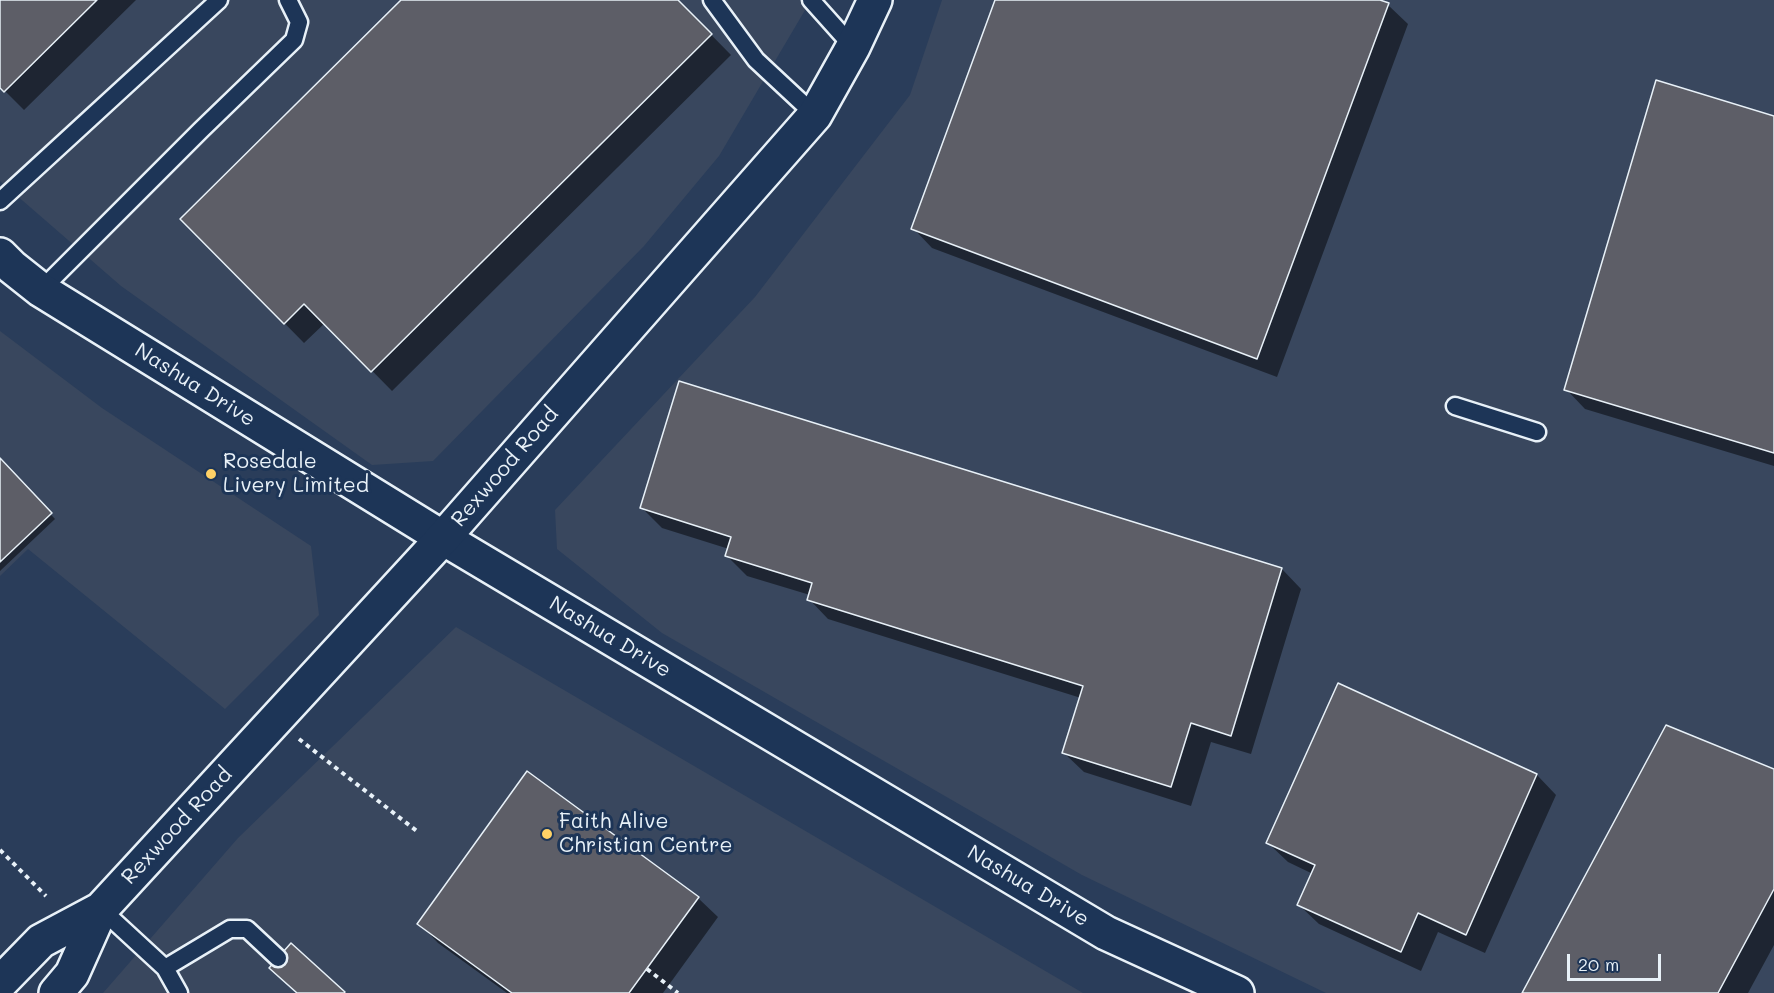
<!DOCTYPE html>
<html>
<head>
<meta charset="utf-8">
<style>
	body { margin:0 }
	#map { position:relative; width:1774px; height:993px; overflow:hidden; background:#2a3d5a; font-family:Mali,sans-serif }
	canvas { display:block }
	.scale { position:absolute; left:1567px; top:954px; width:94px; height:27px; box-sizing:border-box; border:3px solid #e8f1f8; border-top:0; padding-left:8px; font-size:18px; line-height:21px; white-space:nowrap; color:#e8f1f8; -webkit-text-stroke:4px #1d3557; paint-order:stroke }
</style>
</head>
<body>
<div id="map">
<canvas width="1774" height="993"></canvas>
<div class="scale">20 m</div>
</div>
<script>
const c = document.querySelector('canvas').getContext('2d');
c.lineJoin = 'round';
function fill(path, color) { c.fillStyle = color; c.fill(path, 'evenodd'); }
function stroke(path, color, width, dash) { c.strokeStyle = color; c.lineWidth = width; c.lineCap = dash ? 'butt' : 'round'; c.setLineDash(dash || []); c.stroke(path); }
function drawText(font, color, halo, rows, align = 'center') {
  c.font = font + ' Mali,sans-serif'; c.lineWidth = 6; c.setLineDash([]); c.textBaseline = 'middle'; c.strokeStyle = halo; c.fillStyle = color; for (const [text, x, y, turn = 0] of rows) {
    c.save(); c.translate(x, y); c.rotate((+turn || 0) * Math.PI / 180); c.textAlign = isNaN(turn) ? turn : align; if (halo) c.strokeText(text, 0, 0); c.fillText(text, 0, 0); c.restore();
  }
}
fill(new Path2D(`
	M0 0H811L719 156 644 246 433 461 372 465 121 286 0 181Z
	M942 0H1774V993H1326L1082 875 662 633 557 549 555 510 755 297 910 95Z
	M0 331 102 408 311 546 319 615 225 709 28 549 0 576Z
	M456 627 1083 993H103L238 838Z`), '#39475e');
fill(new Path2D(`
	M0 0H136L24 110 0 86Z
	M404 0H677L731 55 392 391 325 323 304 343 182 219Z
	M997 0H1376L1388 5 1408 24 1277 377 932 248 913 228Z
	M1774 118V466L1585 409 1566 389Z
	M680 383 1282 569 1301 589 1251 754 1211 742 1191 806 1084 772 1064 753 1081 698 828 619 809 599 810 595 747 576 727 556 729 549 662 528 642 508Z
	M0 460 55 519 0 571Z
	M1774 770V945L1748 993H1524Z
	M1537 775 1556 795 1485 953 1438 932 1421 971 1319 924 1299 905 1313 874 1288 862 1268 843Z
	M698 898 718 917 663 993H507L438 943 419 923Z`), '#0007');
const building = new Path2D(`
	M0 0H97L4 92 0 88Z
	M401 0H678L712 34 371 372 304 304 284 324 180 219Z
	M995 0H1380L1389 3 1257 359 911 229Z
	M1656 80 1774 116V453L1564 390Z
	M679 381 1282 568 1231 736 1191 723 1171 787 1062 753 1083 686 807 600 812 583 725 556 731 537 640 508Z
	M0 458 52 513 0 562Z
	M1338 683 1537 774 1466 935 1418 913 1401 952 1297 905 1315 865 1266 843Z
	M1666 725 1774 769V889L1718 993H1522Z
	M527 771 699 897 629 993H512L417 924Z
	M291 943 345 992 344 993H297L269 968Z`);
fill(building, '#5d5e67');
stroke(building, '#e8f1f8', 1.5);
const lane = new Path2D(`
	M712 0 756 60 815 115
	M811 0 853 47
	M0 201 219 0
	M41 290 201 130 294 40 299 22 288 0
	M1455 406 1537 432
	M101 909 165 968 179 993
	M165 968 230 929H247L278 958`);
const street = new Path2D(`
	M0 255 12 267 41 290 443 538 1106 933 1237 993`);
const secondary = new Path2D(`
	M0 983 41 941 101 909
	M56 993 72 974 101 909 443 538 815 115 853 47 875 0`);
stroke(lane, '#e8f1f8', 21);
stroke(street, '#e8f1f8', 38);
stroke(secondary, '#e8f1f8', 38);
stroke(new Path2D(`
	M299 739 418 832
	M0 850 46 896
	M647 969 678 993`), '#e8f1f8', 4, [4.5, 4.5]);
stroke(lane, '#1d3557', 16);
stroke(street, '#1d3557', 33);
stroke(secondary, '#1d3557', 33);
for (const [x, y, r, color] of [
	[211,474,6,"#ffd166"],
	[547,834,6,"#ffd166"]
]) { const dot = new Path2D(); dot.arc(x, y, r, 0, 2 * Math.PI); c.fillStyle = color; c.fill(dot); stroke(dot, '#1d3557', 2); }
drawText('21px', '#e8f1f8', '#1d3557', [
	["Nashua Drive",195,385,32],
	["Rexwood Road",505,467,-49],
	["Nashua Drive",610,637,31],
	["Rexwood Road",177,826,-47],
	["Nashua Drive",1028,886,31]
]);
drawText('21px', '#e8f1f8', '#1d3557', [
	["Rosedale",223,462],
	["Livery Limited",223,486],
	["Faith Alive",559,822],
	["Christian Centre",559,846]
], 'left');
</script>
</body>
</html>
